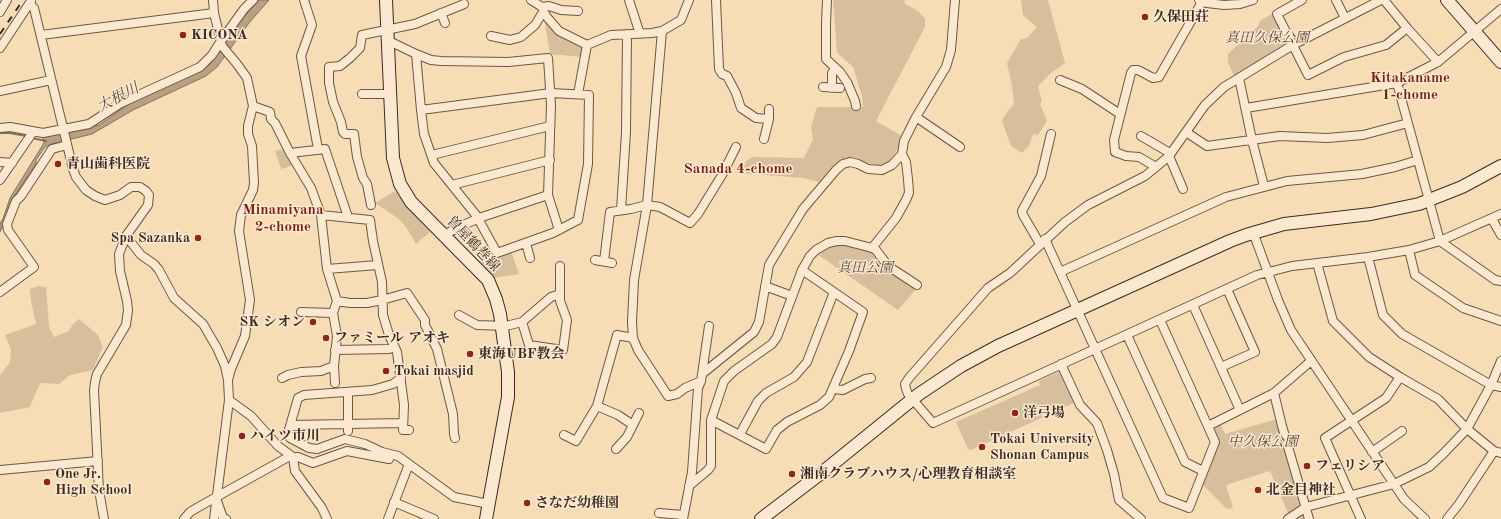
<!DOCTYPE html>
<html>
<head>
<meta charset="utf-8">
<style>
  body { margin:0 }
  canvas { display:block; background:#f7ddb6 }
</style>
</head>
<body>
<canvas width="1501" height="519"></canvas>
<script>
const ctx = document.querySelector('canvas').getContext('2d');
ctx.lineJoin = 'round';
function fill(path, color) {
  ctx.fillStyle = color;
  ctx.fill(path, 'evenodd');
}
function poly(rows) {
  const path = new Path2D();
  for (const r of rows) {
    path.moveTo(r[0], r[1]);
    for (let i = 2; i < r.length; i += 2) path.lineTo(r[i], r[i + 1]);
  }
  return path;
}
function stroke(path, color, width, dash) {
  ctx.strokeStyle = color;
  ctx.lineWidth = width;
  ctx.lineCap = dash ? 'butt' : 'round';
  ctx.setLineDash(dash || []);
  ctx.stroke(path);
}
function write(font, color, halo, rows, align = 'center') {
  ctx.font = font + ' "Old Standard TT","Noto Serif JP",serif';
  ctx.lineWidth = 3;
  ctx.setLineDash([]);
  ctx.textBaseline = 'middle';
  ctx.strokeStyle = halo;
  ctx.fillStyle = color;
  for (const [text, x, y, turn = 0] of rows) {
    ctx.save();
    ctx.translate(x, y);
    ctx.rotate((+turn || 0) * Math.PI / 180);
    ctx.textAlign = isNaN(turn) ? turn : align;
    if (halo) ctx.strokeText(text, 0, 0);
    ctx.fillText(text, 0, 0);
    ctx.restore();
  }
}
const green = poly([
  [833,0,904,0,905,4,918,11,925,19,925,27,876,121,902,136,901,142,896,152,890,161,880,165,871,164,856,159,846,158,831,168,819,182,803,178,742,173,746,161,753,157,804,158,813,139,811,128,817,107,863,107,862,96,853,67,837,53],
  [1021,0,1048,0,1065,63,1051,73,1038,86,1042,101,1040,104,1047,121,1038,135,1033,134,1029,146,1022,153,1011,146,1002,121,1007,112,1014,104,1012,86,1007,63,1020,40,1027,38,1037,27,1023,15],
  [1273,13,1286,39,1286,44,1234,76,1228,62,1228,54,1258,26,1260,21],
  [544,18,557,33,573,44,583,48,582,57,550,54],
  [285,148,295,165,281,169,275,151],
  [395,191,415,216,430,232,416,244,408,230,399,219,375,203],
  [842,244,875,254,888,270,917,288,898,310,817,254,830,247],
  [493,249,511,251,519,274,494,278,482,264,479,257],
  [38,286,46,287,49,327,54,337,69,331,73,324,79,319,98,335,103,347,93,370,70,375,59,384,41,383,37,390,30,407,0,413,0,375,10,362,11,349,5,335,36,324,31,301,30,289],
  [1061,371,1074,403,971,450,968,449,956,422,1040,385,1039,381],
  [1277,419,1305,519,1283,519,1288,513,1270,471,1226,485,1233,508,1227,509,1203,485,1215,441,1222,442,1218,440,1213,430,1214,426,1220,424,1225,434]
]);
const water = poly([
  [259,0,269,0,249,23,217,67,206,76,133,110,92,134,51,144,45,147,36,160,36,164,11,201,3,226,0,232,0,223,3,219,10,198,44,143,43,137,99,125,132,102,204,69,212,62,242,19,259,0]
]);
const stream = poly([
  [0,133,10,133,26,136],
  [32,138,46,141]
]);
const street = poly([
  [213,0,214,13,222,46,237,64,247,78,253,106,248,126,248,134,252,146,254,183,253,190,241,215,239,231,250,300,245,336,231,369,228,380],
  [304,0,312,25,301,56,318,149],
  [531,0,542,7,546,16,559,31,587,45,611,35,652,33,662,31,681,20,689,0],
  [629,0,640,34],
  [716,0,719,69,722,74,727,76,736,93,741,108,756,118,769,119],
  [827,0,826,23,826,59,840,72,847,82,855,101,856,106],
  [1199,0,1207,3,1224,5,1240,4,1253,0],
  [1302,0,1277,14,1308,75,1344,57,1386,45,1407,28],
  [1336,0,1345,18],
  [1381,0,1293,45,1224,87,1205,105,1169,156,1156,167,1145,176,1088,205,1065,222,1010,273,988,288,909,378,905,384,906,389,908,394,933,423,1257,275,1292,266,1368,257,1409,250,1440,241,1501,214],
  [1384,0,1407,28,1438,62],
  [30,4,34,8,73,169,76,177,86,190,95,196,105,200,120,195,131,187,140,187,146,191,149,195,148,205,126,236,119,254,120,271,127,301,128,310,126,325,97,374,95,382,94,390,99,490,104,519],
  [542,7,549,6,561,10,578,11],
  [0,12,7,0],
  [441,13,445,23],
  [662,31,647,205,634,280,632,322,633,338,638,350,668,396,677,394,685,388,701,381],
  [41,35,214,13],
  [491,36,510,40,521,37,535,25,543,12],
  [387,40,416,54,431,60,441,61,508,62,548,58,551,105,548,195,559,230],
  [0,48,31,1],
  [416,54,421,110,424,134,434,163,476,215,497,253,553,233,578,220,588,164,589,95,551,93,421,110],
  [1239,78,1252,140,1264,186],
  [1060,80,1082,89,1120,114],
  [1397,83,1440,241,1495,280,1501,281],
  [823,87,840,88],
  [832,88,832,73,835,68],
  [0,91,51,80],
  [362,94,389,94],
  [578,94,587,45],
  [253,106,270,112,271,119,275,123,290,153,311,188,321,215,327,269,337,301,333,313,337,336,334,366,321,371,301,372,288,375,282,378],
  [1246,108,1397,83,1438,62,1501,9],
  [916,117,960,147],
  [0,128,10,127,43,133,89,124,121,103,200,67,212,55,221,41,244,9,253,0],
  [1186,132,1207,146,1280,136,1327,138,1363,135,1408,123],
  [1141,136,1170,153],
  [764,139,769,119,769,109],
  [290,153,325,149,348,217],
  [432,155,550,126],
  [1169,156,1183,189],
  [0,162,12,163],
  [1156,167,1139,157,1126,156,1115,152,1114,140,1131,73,1133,70,1138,70,1153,78,1159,77,1203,0],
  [0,180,33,132],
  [452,185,550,160],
  [371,205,367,184,363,178,357,157,354,134,345,134,343,132,341,122,333,102,329,83,329,67,340,66,350,58,360,48,362,35,415,24,464,4],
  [621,210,626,132,627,34],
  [321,215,370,220,373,241,382,282,383,315,389,335,397,352,404,405,403,430,409,430],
  [1492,219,1501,235],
  [1253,232,1278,300,1291,330,1404,499,1425,519],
  [444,235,457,228,479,218,548,195],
  [126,236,141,255,154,264,159,270,174,298,203,324,217,348,225,366,228,380,229,400,214,519],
  [1045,239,1163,498,1189,508,1215,442,1160,320],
  [526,243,530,258],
  [1040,244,1023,215,1022,211,1041,176,1051,134],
  [872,248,896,218,906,200,909,193,908,179,906,162,902,154,904,141,916,117,946,67,951,50,955,0],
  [1409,250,1415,275,1463,308,1501,321],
  [1368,257,1383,315,1402,334,1491,385,1501,387],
  [595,260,612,263],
  [604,261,610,212,631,209,647,205,660,207,690,223,698,214,722,175,736,147],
  [1317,263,1333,321,1369,357,1400,377,1438,399,1467,429,1494,451,1501,453],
  [327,269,378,265],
  [1060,272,1226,197,1287,181,1362,174,1395,167,1418,160],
  [765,286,792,296],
  [0,292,34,267,8,230,7,224,16,201,21,196,52,149,67,145],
  [337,301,350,303,367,303,382,300,407,293,425,320,425,325,437,349,453,414,454,434,455,438],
  [1193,305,1240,410],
  [301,312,333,313],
  [459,315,477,325,506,326,522,322,551,297,560,294],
  [522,322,529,345,563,350,567,320,560,301,560,266],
  [1127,335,1185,462,1203,471],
  [335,350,389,349],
  [1061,364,1080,405,1097,423,1107,450,1114,474,1119,500,1141,519],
  [334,366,335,383],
  [1221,367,1255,352,1227,289],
  [702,374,754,332,759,322,769,265,803,209,836,170,843,164,850,162,858,164,868,169,882,170,892,165,902,154],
  [401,378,393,384,372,390,304,395,298,398,288,433,290,438,309,448,317,449,345,439,365,444,382,452,398,456,454,497,489,504],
  [833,389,843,390,865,379,871,378],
  [348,392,348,431],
  [1274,393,1282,426,1309,519],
  [229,400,251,416,278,446,293,457,298,457,313,463,347,451,389,459],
  [597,406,618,415,633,425],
  [711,420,766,449,777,430,787,422,820,405,829,397,849,351,863,312,802,270],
  [291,425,403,423],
  [1208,426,1274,393,1311,361],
  [740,434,758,401,766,393,794,377,807,362,834,292],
  [564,435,576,441,597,406,617,335,633,338],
  [616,449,627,437,639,413],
  [1372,452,1402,431],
  [293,457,295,471,322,508,327,519],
  [0,470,98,461],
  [689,486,708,470,711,466,711,420,724,381,734,371,772,344,777,337,802,270,810,256,816,250,828,243,837,241,845,241,872,248,876,250,888,266,917,285],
  [217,501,223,518,226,519],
  [394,502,434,519],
  [659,513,683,515],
  [184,519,190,512,202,505,290,456],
  [388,519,409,464],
  [683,519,692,472,698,388,701,381,709,326],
  [1288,519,1306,507,1394,484,1429,467,1443,454,1467,429,1491,385,1501,361],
  [1361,519,1325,438,1386,398,1400,377],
  [1447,519,1459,504,1494,451]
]);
const secondary = poly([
  [386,0,393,158,400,184,411,202,488,280,496,299,500,314,508,372,508,397,486,519],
  [1447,0,1501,62],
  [761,519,824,471,919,394,961,366,998,346,1230,241,1246,235,1284,224,1371,214,1419,204,1462,187,1501,166]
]);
const rail = poly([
  [0,34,23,0]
]);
const markers = [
  [1145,17,4,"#8f2418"],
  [183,35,4,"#8f2418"],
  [58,164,4,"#8f2418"],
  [198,238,4,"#8f2418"],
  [313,322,4,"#8f2418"],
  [326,338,4,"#8f2418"],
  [470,354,4,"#8f2418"],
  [386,371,4,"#8f2418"],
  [1015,413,4,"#8f2418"],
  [242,436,4,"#8f2418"],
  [982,447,4,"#8f2418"],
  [1307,466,4,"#8f2418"],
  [792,474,4,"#8f2418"],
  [47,482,4,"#8f2418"],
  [1258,490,4,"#8f2418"],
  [527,503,4,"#8f2418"]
];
const poiNames = [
  ["久保田荘",1153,17],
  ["KICONA",191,35],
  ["青山歯科医院",66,164],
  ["Spa Sazanka",190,238,"right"],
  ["SK シオン",305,322,"right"],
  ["ファミール アオキ",334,338],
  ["東海UBF教会",478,354],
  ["Tokai masjid",394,371],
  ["洋弓場",1023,413],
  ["ハイツ市川",250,436],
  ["Tokai University",990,439],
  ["Shonan Campus",990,455],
  ["フェリシア",1315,466],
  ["One Jr.",55,474],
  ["High School",55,490],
  ["湘南クラブハウス/心理教育相談室",800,474],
  ["北金目神社",1266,490],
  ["さなだ幼稚園",535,503]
];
const parkNames = [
  ["真田久保公園",1267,38],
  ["真田公園",865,268],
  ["中久保公園",1263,442]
];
const streetNames = [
  ["曽屋鶴巻線",473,244,47]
];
const neighbourhoodNames = [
  ["Kitakaname",1410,78],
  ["1-chome",1410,95],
  ["Sanada 4-chome",738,169],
  ["Minamiyana",283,210],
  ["2-chome",283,227]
];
const waterNames = [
  ["大根川",118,98,-28]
];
fill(green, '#d7bf9d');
fill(water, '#b8a083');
stroke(water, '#87715c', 1);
stroke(stream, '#87715c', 2);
stroke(street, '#6c5746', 10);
stroke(secondary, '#3d2a21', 14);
stroke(street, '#fae9d0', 8);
stroke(secondary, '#fae9d0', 12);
stroke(rail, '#3d2a21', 2, [7, 7]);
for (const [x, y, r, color] of markers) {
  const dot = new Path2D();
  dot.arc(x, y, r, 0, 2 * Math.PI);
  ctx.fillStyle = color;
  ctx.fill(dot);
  stroke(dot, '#fae9d0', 1.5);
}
write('bold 14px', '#3d2a21', '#fae9d0', poiNames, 'left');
write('italic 14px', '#5c483a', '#fae9d0', parkNames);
write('14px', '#3d2a21', '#fae9d0', streetNames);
write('bold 15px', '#7a1f14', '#fae9d0', neighbourhoodNames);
write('italic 15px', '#624d3e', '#fae9d0', waterNames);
</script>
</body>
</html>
